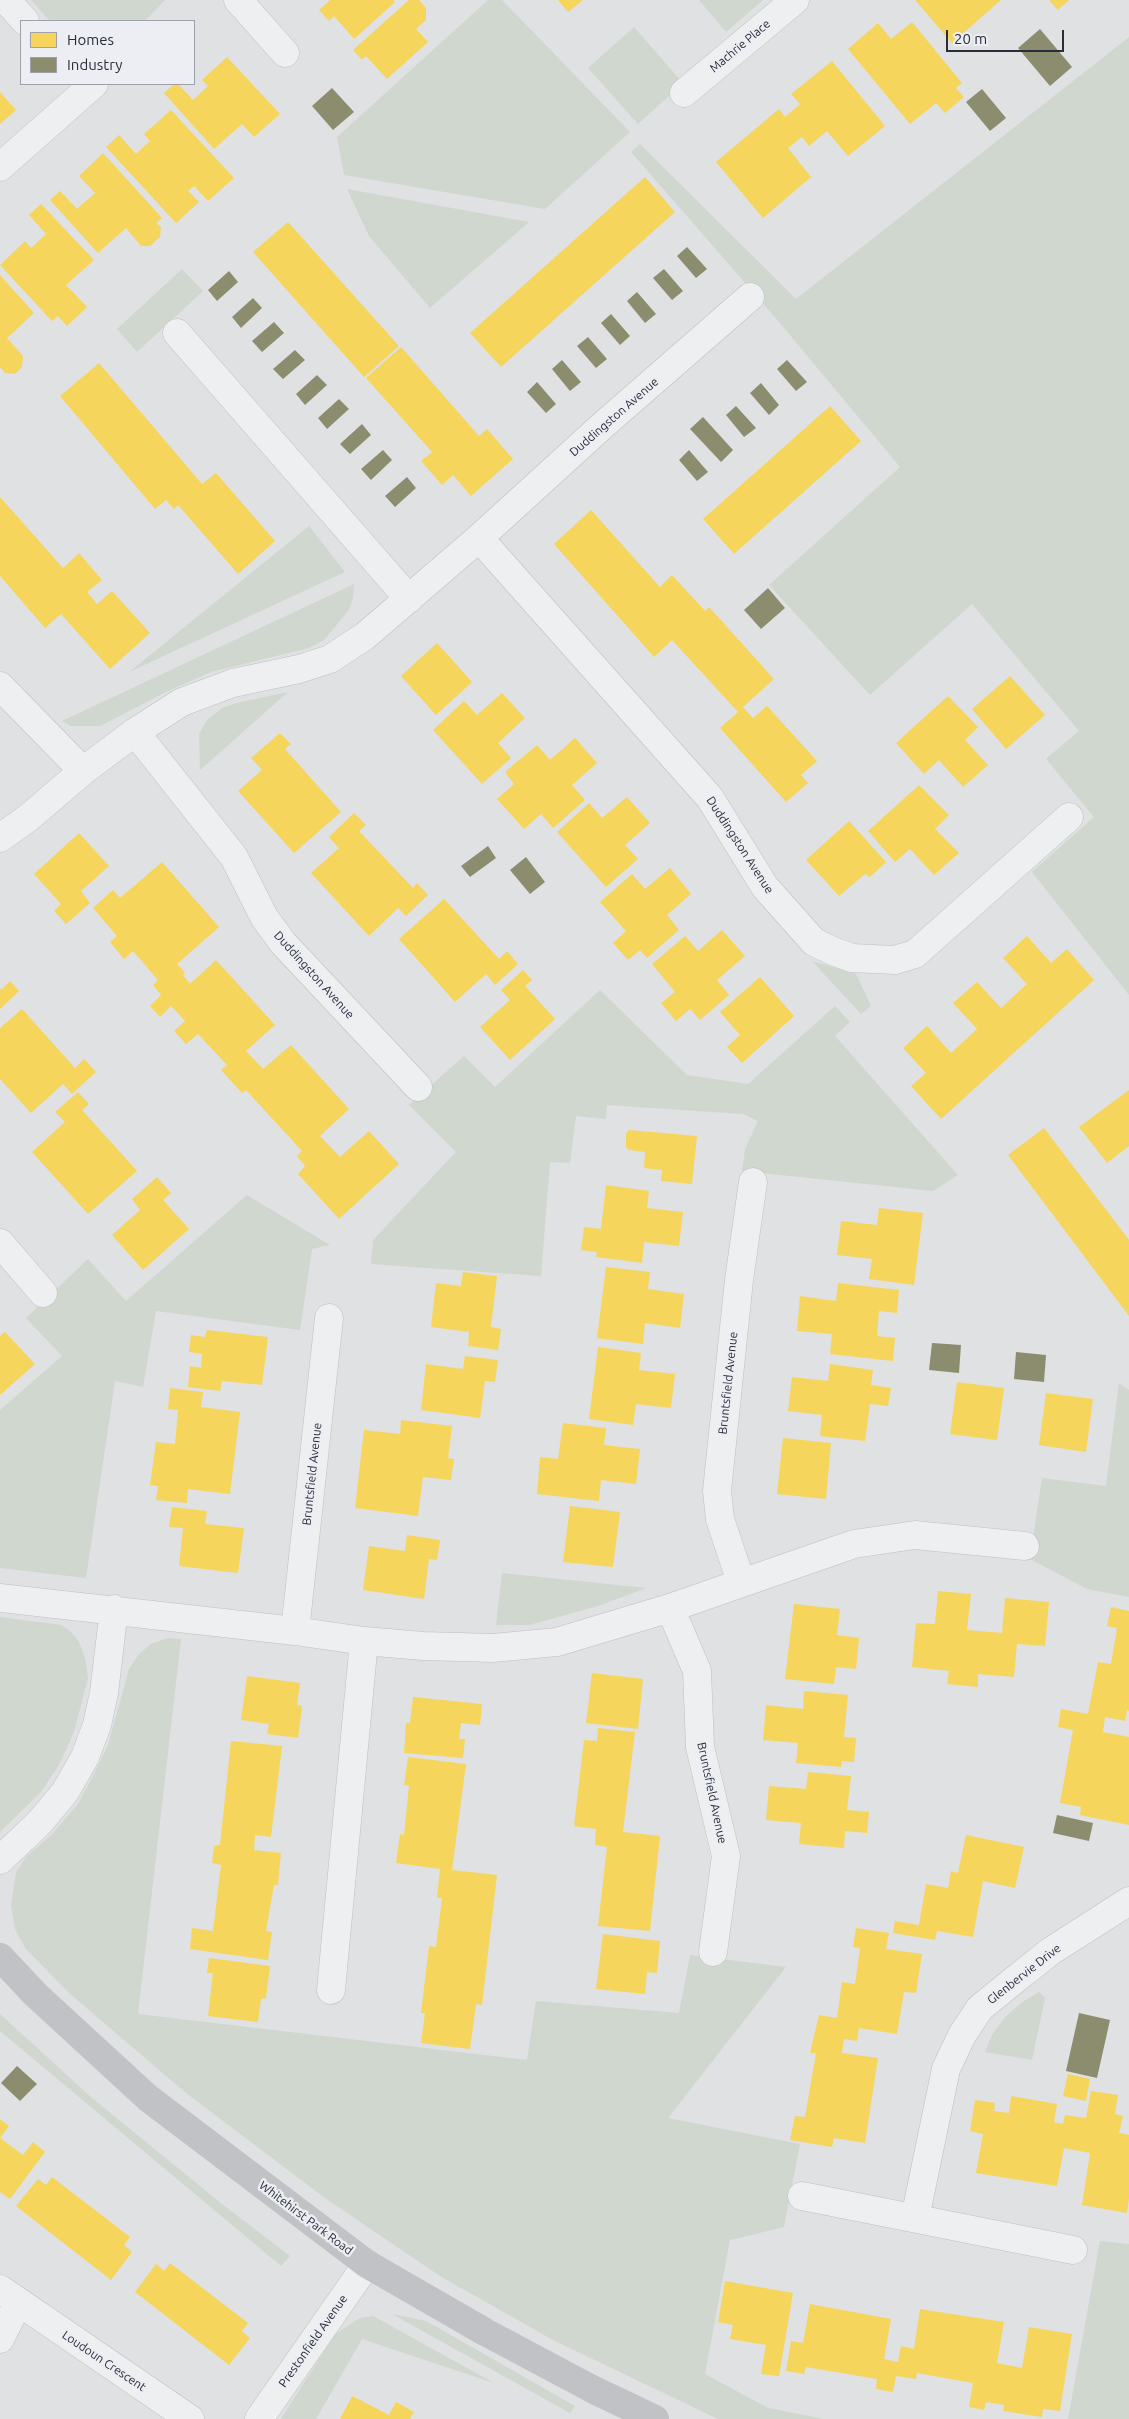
<!DOCTYPE html>
<html>
<head>
<meta charset="utf-8">
<style>
  body { margin:0 }
  #map { position:relative; width:1129px; height:2419px; overflow:hidden; background:#dfe1e3; font-family:Ubuntu,sans-serif }
  canvas { display:block }
  .legend { position:absolute; left:20px; top:20px; width:175px; height:65px; box-sizing:border-box; background:#eceef3; border:1px solid #9ea1a9; margin:0; padding:6px 9px; list-style:none; font-size:15px; color:#282d3a }
  .legend li { display:flex; align-items:center; gap:10px; height:25px }
  .legend b { width:25px; border:1px solid #9ea1a9 }
  .scale { position:absolute; left:946px; top:30px; width:118px; height:22px; box-sizing:border-box; border:2px solid #282d3a; border-top:0; padding-left:6px; font-size:15px; line-height:18px; white-space:nowrap; color:#282d3a; -webkit-text-stroke:4px #eceef3; paint-order:stroke }
</style>
</head>
<body>
<div id="map">
<canvas width="1129" height="2419"></canvas>
<ul class="legend">
<li><b style="height:14px;background:#f6d55c"></b>Homes</li>
<li><b style="height:14px;background:#8c8c6e"></b>Industry</li>
</ul>
<div class="scale">20 m</div>
</div>
<script>
const ctx = document.querySelector('canvas').getContext('2d');
ctx.lineJoin = 'round';
function fill(path, color) {
  ctx.fillStyle = color;
  ctx.fill(path, 'evenodd');
}
function poly(rows) {
  const path = new Path2D();
  for (const r of rows) {
    path.moveTo(r[0], r[1]);
    for (let i = 2; i < r.length; i += 2) path.lineTo(r[i], r[i + 1]);
  }
  return path;
}
function stroke(path, color, width, dash) {
  ctx.strokeStyle = color;
  ctx.lineWidth = width;
  ctx.lineCap = dash ? 'butt' : 'round';
  ctx.setLineDash(dash || []);
  ctx.stroke(path);
}
function write(font, color, halo, rows, align = 'center') {
  ctx.font = font + ' Ubuntu,sans-serif';
  ctx.lineWidth = 5;
  ctx.setLineDash([]);
  ctx.textBaseline = 'middle';
  ctx.strokeStyle = halo;
  ctx.fillStyle = color;
  for (const [text, x, y, turn = 0] of rows) {
    ctx.save();
    ctx.translate(x, y);
    ctx.rotate((+turn || 0) * Math.PI / 180);
    ctx.textAlign = isNaN(turn) ? turn : align;
    if (halo) ctx.strokeText(text, 0, 0);
    ctx.fillText(text, 0, 0);
    ctx.restore();
  }
}
const green = poly([
  [31,0,165,0,145,21,50,21],
  [488,0,502,0,630,132,545,209,344,175,337,137],
  [699,0,763,0,726,32],
  [634,27,683,83,638,124,588,68],
  [1129,37,1129,995,1032,872,1094,817,1046,759,1079,731,972,604,870,695,769,585,900,467,774,316,631,152,640,144,796,299],
  [347,189,529,222,430,308,369,236],
  [182,269,203,291,137,352,117,329],
  [309,526,345,572,127,673,128,673],
  [354,584,353,598,349,610,324,640,309,648,211,672,164,693,100,726,71,726,62,721],
  [288,692,200,770,199,734,207,720,222,708,236,703],
  [812,961,856,974,871,1006,861,1014],
  [600,990,687,1075,748,1084,835,1006,850,1022,835,1036,958,1175,933,1191,742,1171,745,1149,758,1121,743,1114,607,1105,606,1119,576,1116,570,1163,550,1162,541,1276,371,1264,373,1240,456,1152,409,1105,464,1056,495,1087],
  [247,1195,330,1245,312,1249,300,1330,156,1311,143,1387,115,1381,86,1578,0,1568,0,1410,62,1356,26,1318,88,1259,126,1301],
  [1119,1383,1129,1390,1129,1597,1087,1589,1030,1559,1042,1478,1106,1486],
  [502,1573,646,1588,598,1606,529,1625,496,1625],
  [0,1617,61,1625,70,1631,79,1642,85,1658,88,1678,74,1732,60,1763,41,1792,0,1832],
  [168,1638,181,1639,138,2014,527,2060,536,2001,679,2013,690,1955,786,1967,668,2118,800,2144,784,2227,730,2240,705,2374,768,2408,824,2419,718,2419,553,2340,440,2276,325,2198,186,2093,69,1993,25,1948,15,1929,11,1906,16,1872,27,1856,52,1834,78,1804,94,1774,108,1745,129,1669,139,1654,151,1644],
  [1039,1992,1045,1998,1032,2060,985,2052,992,2035,1005,2017,1024,2001],
  [0,2014,92,2098,222,2204,290,2256,281,2266,0,2031],
  [1100,2241,1129,2244,1129,2419,1068,2419],
  [392,2314,426,2321,575,2406,570,2413],
  [373,2316,494,2383,362,2339,316,2419,281,2419,335,2334,360,2318]
]);
const homes = poly([
  [330,0,393,0,395,2,354,39,334,16,329,21,319,10],
  [409,0,419,0,426,8,426,20,416,29,428,42,387,79,366,56,362,60,353,50],
  [558,0,583,0,568,12],
  [915,0,1001,0,952,43],
  [1049,0,1069,0,1058,10],
  [912,22,962,83,956,88,964,97,945,113,936,103,910,124,848,49,878,23,891,39],
  [227,57,280,114,254,137,242,124,214,149,164,93,174,84,178,84,193,100,208,86,202,80],
  [832,61,885,126,848,156,827,131,809,146,802,137,788,148,811,177,763,218,716,162,779,109,785,117,800,104,791,94],
  [0,92,16,110,0,124],
  [171,110,234,178,208,201,194,186,188,191,199,202,176,223,106,147,119,135,136,154,150,141,144,134],
  [103,153,162,218,156,223,161,227,160,237,150,246,141,246,126,228,98,253,50,200,60,191,77,209,95,193,79,176],
  [645,177,675,212,501,367,470,333],
  [41,204,94,260,66,285,87,307,67,326,58,316,52,321,0,265,25,241,31,248,46,234,29,215],
  [288,222,399,346,364,377,253,252],
  [0,275,34,313,7,338,23,356,22,367,15,374,5,373,0,367],
  [401,347,479,436,487,429,513,459,471,496,453,475,442,485,421,461,432,452,366,378],
  [99,363,202,484,216,473,275,541,238,574,178,505,174,509,166,500,155,509,60,396],
  [830,406,861,441,734,554,703,519],
  [0,497,63,568,79,553,102,580,87,592,97,604,112,591,150,633,110,669,61,614,45,628,0,576],
  [591,510,660,587,672,575,705,611,709,607,774,679,743,707,753,718,767,706,817,761,801,775,808,783,786,802,720,728,738,712,672,640,654,657,554,544],
  [437,643,472,682,436,715,401,676],
  [1010,676,1045,715,1006,749,972,709],
  [502,693,525,718,498,743,511,758,482,784,433,730,464,701,477,715],
  [948,696,978,727,965,740,988,765,963,787,939,760,924,774,896,743],
  [280,733,291,744,285,749,341,812,294,853,238,791,262,770,251,758],
  [575,738,597,763,572,785,585,800,553,828,541,814,524,829,497,799,514,784,505,772,537,745,550,760],
  [919,785,949,815,935,829,959,853,934,875,910,849,895,862,868,831],
  [627,797,650,823,625,845,638,859,606,887,557,832,589,803,602,818],
  [354,813,366,825,359,831,413,888,417,883,428,895,406,916,398,908,369,936,311,873,339,848,329,837],
  [849,821,886,862,870,877,865,874,839,896,806,860],
  [79,833,109,866,81,891,90,903,66,924,54,911,61,904,34,874],
  [162,862,219,927,177,964,185,973,183,975,190,984,216,960,275,1025,246,1051,263,1069,291,1045,349,1109,320,1136,340,1157,369,1131,399,1164,339,1219,298,1174,305,1166,297,1156,302,1151,246,1090,242,1093,221,1070,227,1065,198,1034,186,1044,174,1031,185,1021,171,1006,160,1017,150,1006,161,995,153,985,158,980,133,951,124,959,110,942,117,936,93,908,113,890,120,898],
  [670,868,691,894,667,915,679,930,647,958,640,950,628,960,613,943,626,931,600,902,632,874,645,889],
  [444,899,499,959,507,951,518,964,495,985,486,974,455,1002,399,939],
  [722,930,745,956,717,980,729,995,700,1020,690,1009,676,1021,661,1003,675,992,652,964,685,936,698,951],
  [1027,936,1051,963,1067,949,1094,980,941,1119,911,1086,926,1073,903,1048,927,1026,951,1053,977,1029,953,1003,977,982,1001,1008,1027,984,1003,958],
  [523,970,532,980,525,986,555,1019,510,1060,480,1027,510,1000,501,990],
  [760,977,794,1016,742,1063,727,1047,740,1035,720,1012],
  [10,981,19,991,0,1009,0,988,1,990],
  [22,1009,75,1068,84,1059,96,1072,72,1094,63,1084,31,1113,0,1079,0,1028],
  [1129,1090,1129,1146,1107,1163,1079,1127],
  [78,1092,89,1104,82,1110,137,1171,88,1214,32,1152,65,1122,55,1112],
  [1044,1128,1129,1240,1129,1316,1008,1155],
  [629,1130,697,1136,692,1184,661,1181,662,1170,644,1168,645,1152,629,1150,626,1147,626,1134],
  [157,1177,171,1193,163,1200,189,1229,143,1270,112,1235,140,1210,132,1199],
  [606,1185,649,1191,647,1208,683,1212,679,1246,644,1242,642,1263,596,1257,597,1252,581,1250,584,1227,601,1229],
  [879,1208,923,1213,914,1285,869,1279,872,1259,837,1255,841,1221,877,1225],
  [606,1267,650,1272,648,1289,684,1294,680,1328,645,1323,643,1344,597,1338],
  [463,1272,497,1276,491,1327,501,1329,498,1350,468,1346,469,1332,431,1327,436,1283,461,1286],
  [838,1283,899,1290,897,1313,879,1311,877,1336,895,1338,893,1361,830,1354,832,1334,797,1331,800,1296,836,1301],
  [207,1330,268,1337,262,1385,222,1381,220,1391,188,1387,190,1366,201,1368,202,1354,189,1352,191,1335,205,1337],
  [5,1332,35,1364,0,1395,0,1336],
  [598,1347,641,1353,639,1370,675,1374,671,1408,636,1404,633,1425,589,1419],
  [465,1356,498,1360,495,1382,485,1381,480,1418,421,1410,426,1364,463,1369],
  [830,1364,873,1370,871,1385,891,1388,888,1406,870,1404,865,1441,820,1436,822,1415,788,1411,792,1377,828,1381],
  [957,1382,1004,1388,997,1440,950,1434],
  [170,1388,203,1392,201,1407,240,1412,230,1494,188,1489,187,1503,156,1500,158,1486,150,1485,156,1442,175,1444,178,1410,168,1409],
  [1046,1393,1093,1399,1086,1452,1039,1445],
  [401,1420,452,1426,448,1458,454,1459,451,1480,423,1477,418,1516,355,1508,364,1430,400,1434],
  [563,1423,606,1428,604,1445,640,1449,636,1484,601,1480,599,1501,537,1494,540,1457,558,1459],
  [783,1438,831,1443,826,1499,777,1494],
  [570,1506,620,1512,613,1567,563,1562],
  [172,1507,207,1511,205,1524,244,1528,238,1573,179,1566,183,1528,169,1527],
  [407,1535,440,1540,437,1560,429,1559,424,1599,363,1590,369,1546,405,1551],
  [938,1591,971,1594,967,1630,1002,1633,1005,1598,1049,1602,1045,1646,1017,1644,1014,1677,978,1674,978,1687,947,1684,949,1671,912,1667,916,1623,935,1624],
  [794,1604,840,1609,837,1635,859,1638,856,1669,836,1667,834,1684,785,1679],
  [1111,1607,1129,1611,1129,1711,1127,1710,1125,1721,1105,1717,1103,1732,1129,1737,1129,1825,1080,1815,1081,1807,1060,1803,1073,1730,1058,1727,1061,1709,1088,1714,1098,1662,1111,1664,1117,1628,1107,1626],
  [592,1673,643,1679,638,1729,586,1723],
  [247,1676,300,1683,297,1705,302,1706,298,1738,267,1734,269,1724,241,1720],
  [804,1691,848,1695,844,1737,856,1738,854,1762,842,1761,841,1767,796,1763,798,1743,763,1740,766,1705,803,1709],
  [413,1697,482,1704,480,1725,461,1723,459,1739,465,1739,463,1758,404,1753,406,1723,410,1723],
  [598,1728,635,1732,623,1832,660,1836,650,1931,598,1926,607,1847,595,1845,596,1829,574,1826,584,1740,597,1741],
  [231,1741,282,1746,271,1837,255,1835,254,1850,281,1853,278,1885,274,1885,266,1931,272,1932,268,1960,190,1949,192,1928,213,1931,221,1865,212,1863,214,1846,220,1845],
  [408,1757,466,1764,452,1870,497,1875,482,2005,476,2004,470,2049,421,2043,425,2013,421,2013,429,1946,436,1947,442,1898,437,1898,440,1869,396,1863,400,1834,404,1835,409,1786,404,1785],
  [808,1772,851,1776,847,1810,869,1812,867,1833,845,1831,844,1848,799,1844,801,1823,766,1820,769,1786,806,1789],
  [966,1835,1024,1847,1015,1888,983,1881,973,1937,937,1931,935,1940,893,1933,895,1921,919,1925,926,1884,948,1888,951,1871,958,1873],
  [856,1928,889,1933,886,1949,922,1954,916,1993,904,1992,897,2034,859,2028,857,2041,844,2039,842,2053,878,2058,865,2143,834,2138,832,2147,790,2140,795,2116,805,2117,816,2053,810,2053,819,2015,837,2018,842,1982,855,1984,860,1948,853,1947],
  [603,1934,660,1941,657,1973,647,1972,645,1994,596,1989],
  [209,1958,270,1966,266,1998,261,1999,258,2022,208,2016,213,1973,207,1973],
  [1068,2074,1090,2079,1086,2101,1063,2096],
  [1091,2091,1118,2095,1115,2114,1123,2116,1119,2133,1129,2135,1129,2198,1127,2213,1082,2205,1090,2153,1064,2148,1057,2186,976,2173,983,2134,970,2131,975,2100,995,2103,994,2111,1009,2113,1011,2096,1057,2104,1054,2122,1063,2124,1065,2115,1086,2118],
  [0,2119,9,2126,0,2138,23,2155,33,2142,45,2152,10,2199,0,2192],
  [52,2177,130,2237,124,2245,132,2252,111,2280,16,2206,38,2179,46,2185],
  [170,2263,248,2323,242,2331,250,2338,229,2365,135,2292,156,2264,164,2271],
  [725,2281,793,2293,779,2376,761,2374,766,2345,730,2339,733,2325,718,2322],
  [810,2304,891,2319,884,2359,898,2362,901,2346,914,2349,920,2309,1004,2322,997,2363,1022,2368,1029,2327,1072,2334,1060,2411,1043,2409,1042,2417,1003,2411,1004,2405,986,2402,984,2410,969,2407,973,2383,917,2373,916,2379,896,2376,893,2392,876,2389,877,2379,806,2367,804,2374,786,2371,791,2341,803,2343],
  [352,2396,389,2415,396,2402,414,2412,410,2419,340,2419]
]);
const industry = poly([
  [1040,29,1072,67,1050,86,1018,48],
  [332,88,354,112,333,130,312,106],
  [982,89,1006,118,990,131,966,102],
  [687,247,707,269,696,278,677,256],
  [664,269,683,291,672,300,653,278],
  [229,271,238,282,217,301,208,290],
  [637,292,656,314,645,323,627,301],
  [253,298,262,308,241,328,232,317],
  [611,314,630,336,620,345,601,323],
  [274,322,284,333,262,352,252,341],
  [588,337,607,359,596,368,577,346],
  [295,350,305,360,283,379,273,369],
  [562,360,581,382,570,391,552,369],
  [787,360,807,382,796,391,777,369],
  [317,375,327,385,305,405,296,394],
  [537,382,556,404,546,413,527,392],
  [761,383,779,405,769,415,750,393],
  [339,399,349,409,327,429,318,418],
  [736,406,756,428,744,437,726,415],
  [703,417,733,450,721,462,690,429],
  [362,424,371,435,350,454,340,444],
  [383,450,392,460,371,480,361,469],
  [689,450,708,472,697,481,679,460],
  [407,477,416,488,395,507,385,496],
  [768,588,785,608,761,629,744,610],
  [488,846,496,858,470,877,461,866],
  [526,857,545,882,530,894,510,870],
  [932,1343,961,1345,959,1373,929,1370],
  [1016,1352,1046,1355,1044,1382,1014,1379],
  [1057,1815,1093,1823,1089,1841,1053,1833],
  [1079,2013,1110,2020,1097,2078,1066,2071],
  [17,2066,37,2084,20,2101,1,2083]
]);
const street = poly([
  [6,0,25,21],
  [238,0,285,53],
  [684,93,795,0],
  [0,167,94,84],
  [177,333,409,599],
  [479,538,710,798,765,887,814,942,833,951,852,958,873,959,895,960,915,954,1069,817],
  [0,686,83,771],
  [135,732,234,857,264,917,283,943,418,1087],
  [0,838,28,818,83,771,135,732,182,702,233,683,299,669,330,659,365,636,479,538,602,426,750,297],
  [0,1243,43,1293],
  [741,1582,720,1519,717,1491,739,1280,753,1182],
  [0,1598,295,1631,364,1641,423,1646,493,1648,557,1642,670,1608,854,1544,915,1535,1025,1546],
  [670,1608,697,1671,700,1747,726,1856,713,1952],
  [295,1631,329,1318],
  [0,1860,40,1822,65,1792,85,1757,97,1725,104,1693,114,1609],
  [331,1990,364,1641],
  [802,2196,1073,2250],
  [915,2218,946,2069,962,2035,980,2008,1012,1982,1051,1951,1129,1901],
  [0,2289,190,2419],
  [0,2339,18,2303],
  [259,2419,367,2264]
]);
const secondary = poly([
  [0,1957,36,1995,148,2098,367,2264,485,2332,594,2390,655,2419]
]);
const streetNames = [
  ["Machrie Place",740,46,-40],
  ["Duddingston Avenue",614,417,-41],
  ["Duddingston Avenue",740,845,57],
  ["Duddingston Avenue",314,975,48],
  ["Bruntsfield Avenue",728,1383,-84],
  ["Bruntsfield Avenue",312,1474,-84],
  ["Bruntsfield Avenue",712,1793,78],
  ["Glenbervie Drive",1024,1974,-38],
  ["Whitehirst Park Road",306,2218,37],
  ["Prestonfield Avenue",313,2341,-55],
  ["Loudoun Crescent",104,2361,34]
];
fill(green, '#cfd7cf');
fill(homes, '#f6d55c');
fill(industry, '#8c8c6e');
stroke(street, '#bdbfc1', 29);
stroke(street, '#eeeff0', 28);
stroke(secondary, '#c0c2c6', 28);
write('12px', '#282d3a', '#eceef3', streetNames);
</script>
</body>
</html>
